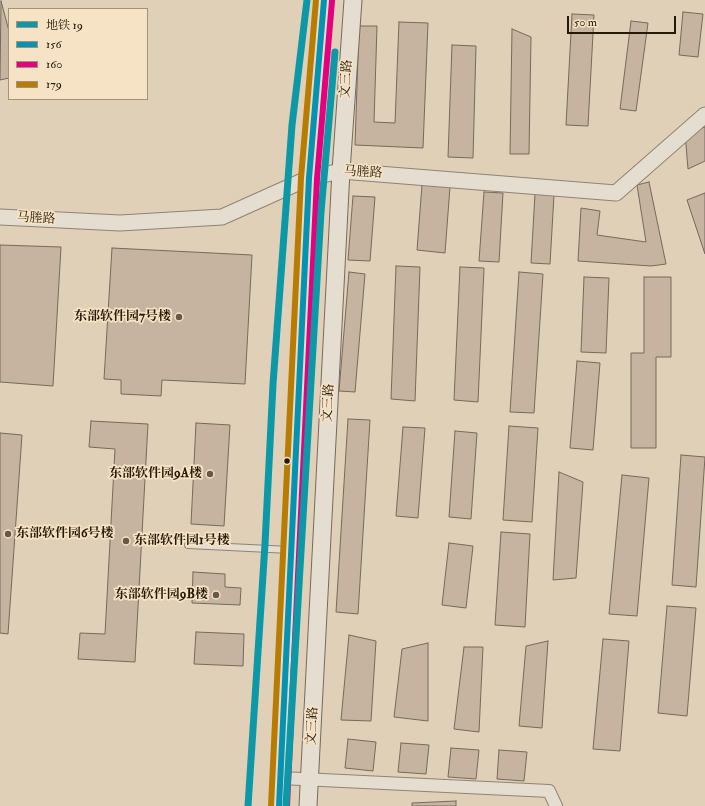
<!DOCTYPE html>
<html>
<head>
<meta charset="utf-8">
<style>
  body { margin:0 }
  #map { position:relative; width:705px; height:806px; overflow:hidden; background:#e0d0b7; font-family:"IM FELL Double Pica","Noto Serif SC",serif }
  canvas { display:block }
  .legend { position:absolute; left:8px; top:8px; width:140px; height:92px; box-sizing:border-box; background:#f6e2c5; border:1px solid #a29279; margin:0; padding:5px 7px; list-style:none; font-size:12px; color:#251907 }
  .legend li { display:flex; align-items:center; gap:8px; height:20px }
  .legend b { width:20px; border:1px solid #a29279 }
  .scale { position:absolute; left:567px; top:16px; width:109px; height:18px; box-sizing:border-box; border:2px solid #251907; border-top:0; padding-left:5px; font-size:12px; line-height:14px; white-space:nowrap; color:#251907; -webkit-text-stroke:3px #f6e2c5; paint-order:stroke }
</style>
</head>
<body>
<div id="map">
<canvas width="705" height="806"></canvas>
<ul class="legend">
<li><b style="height:5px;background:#0d98a8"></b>地铁 19</li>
<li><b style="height:5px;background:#0693b0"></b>156</li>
<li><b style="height:5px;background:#e5007d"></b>160</li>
<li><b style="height:5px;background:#b87c02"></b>179</li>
</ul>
<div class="scale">50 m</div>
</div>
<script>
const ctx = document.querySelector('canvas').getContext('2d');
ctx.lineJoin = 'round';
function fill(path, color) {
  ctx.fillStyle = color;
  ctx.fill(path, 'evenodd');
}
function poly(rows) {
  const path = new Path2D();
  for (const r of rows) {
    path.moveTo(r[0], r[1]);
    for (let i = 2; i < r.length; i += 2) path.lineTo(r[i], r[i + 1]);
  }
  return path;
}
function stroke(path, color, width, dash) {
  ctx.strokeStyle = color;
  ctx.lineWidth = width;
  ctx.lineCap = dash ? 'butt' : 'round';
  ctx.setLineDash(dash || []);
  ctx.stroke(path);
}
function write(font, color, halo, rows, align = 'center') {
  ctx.font = font + ' "IM FELL Double Pica","Noto Serif SC",serif';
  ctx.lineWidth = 3.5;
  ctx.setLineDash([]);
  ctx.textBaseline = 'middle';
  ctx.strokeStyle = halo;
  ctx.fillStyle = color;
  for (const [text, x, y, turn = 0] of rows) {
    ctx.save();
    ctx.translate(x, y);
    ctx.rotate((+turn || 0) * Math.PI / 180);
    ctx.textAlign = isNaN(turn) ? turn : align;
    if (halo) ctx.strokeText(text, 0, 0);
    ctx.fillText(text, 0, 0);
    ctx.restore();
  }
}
const building = poly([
  [1,1,9,31,9,78,0,80,1,1],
  [683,12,703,14,698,57,679,55,683,12],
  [572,14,594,15,588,126,566,125,572,14],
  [631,21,648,23,636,111,620,109,631,21],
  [399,22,428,23,423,148,355,145,359,26,377,26,374,122,395,123,399,22],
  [512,29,531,37,529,154,510,154,512,29],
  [452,45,476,46,473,158,448,157,452,45],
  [705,127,705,161,688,169,685,133,705,127],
  [649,182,666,264,651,266,578,261,581,208,600,211,597,235,646,242,637,185,649,182],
  [422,185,450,187,445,253,417,250,422,185],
  [484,192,503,193,499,262,479,261,484,192],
  [705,193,705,254,687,200,705,193],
  [535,194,554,195,550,264,531,263,535,194],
  [353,196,375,197,370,261,348,260,353,196],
  [0,245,61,247,53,386,0,382,0,245],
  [112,248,252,255,245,384,162,380,161,396,121,394,121,380,104,379,112,248],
  [396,266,420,267,415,401,391,399,396,266],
  [460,267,484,268,478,402,454,400,460,267],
  [349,272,365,274,355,392,339,391,349,272],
  [519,272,543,274,534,413,510,412,519,272],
  [584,277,609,278,606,353,581,352,584,277],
  [644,277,671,277,671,357,656,357,656,448,631,448,631,353,644,353,644,277],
  [577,361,600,363,593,450,570,448,577,361],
  [348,419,370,420,358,614,336,612,348,419],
  [91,421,148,424,135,662,78,659,80,633,105,634,115,449,89,447,91,421],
  [196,423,230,425,224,526,191,524,196,423],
  [509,426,538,428,532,522,503,520,509,426],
  [403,427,425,428,418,518,396,516,403,427],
  [455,431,477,433,471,519,449,517,455,431],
  [0,433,22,435,8,634,0,633,0,433],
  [681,455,705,457,696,587,672,585,681,455],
  [559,472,583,482,576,578,553,580,559,472],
  [622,475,649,478,637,616,609,614,622,475],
  [501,532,530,534,525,627,495,625,501,532],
  [449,543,473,546,466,608,442,605,449,543],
  [193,572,225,574,225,587,241,588,240,605,192,603,193,572],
  [667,606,696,608,687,716,658,713,667,606],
  [196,632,244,634,243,666,194,664,196,632],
  [349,635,376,641,371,721,341,720,349,635],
  [603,639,629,641,620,751,593,749,603,639],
  [548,641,542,728,519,726,526,646,548,641],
  [428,643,428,721,394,717,402,649,428,643],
  [464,647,483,647,479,732,454,729,464,647],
  [348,739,376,742,373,771,345,768,348,739],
  [401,743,429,745,426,774,398,772,401,743],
  [451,748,479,750,476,779,448,777,451,748],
  [499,750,527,752,524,781,497,779,499,750],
  [456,801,456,806,412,806,412,803,456,801]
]);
const service = poly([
  [188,545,290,550]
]);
const minor = poly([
  [281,778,549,791,556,806]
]);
const tertiary = poly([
  [0,217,120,223,222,217,309,178,341,171,616,193,705,115]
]);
const secondary = poly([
  [279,806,309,178,324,0],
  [308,806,341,171,353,0]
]);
const bus1 = poly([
  [279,806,309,178,324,0]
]);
const bus2 = poly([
  [287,806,317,179,332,1]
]);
const bus3 = poly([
  [271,806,301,178,316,0]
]);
const metro1 = poly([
  [248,806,265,544,273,384,292,125,307,0],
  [286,806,321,212,335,52]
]);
const markers = [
  [179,317,4,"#665945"],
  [287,461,3.5,"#251907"],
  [210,474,4,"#665945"],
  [8,534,4,"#665945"],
  [126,541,4,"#665945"],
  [216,595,4,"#665945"]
];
const streetNames = [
  ["文三路",347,79,-86],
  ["马塍路",363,173,3],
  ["马塍路",36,219,3],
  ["文三路",329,403,-87],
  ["文三路",313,726,-87]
];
const poiNames = [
  ["东部软件园7号楼",171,317],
  ["东部软件园9A楼",202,474],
  ["东部软件园6号楼",16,534,"left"],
  ["东部软件园1号楼",134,541,"left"],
  ["东部软件园9B楼",208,595]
];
fill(building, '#c6b3a0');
stroke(building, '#746a5c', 1);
stroke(service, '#8e8473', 8);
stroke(minor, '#8e8473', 14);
stroke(tertiary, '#8e8473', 17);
stroke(secondary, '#746a5c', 19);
stroke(service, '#e5ddd0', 6);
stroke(minor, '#e5ddd0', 12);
stroke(tertiary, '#e5ddd0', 15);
stroke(secondary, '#e5ddd0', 17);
stroke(bus1, '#0693b0', 6);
stroke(bus2, '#e5007d', 6);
stroke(bus3, '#b87c02', 6);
stroke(metro1, '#0d98a8', 7);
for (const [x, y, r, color] of markers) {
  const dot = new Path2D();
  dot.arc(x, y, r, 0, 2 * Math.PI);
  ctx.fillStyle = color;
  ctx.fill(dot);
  stroke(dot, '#f6e2c5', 1.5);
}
write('13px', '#251907', '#f6e2c5', streetNames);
write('bold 13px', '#251907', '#f6e2c5', poiNames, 'right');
</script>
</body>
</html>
